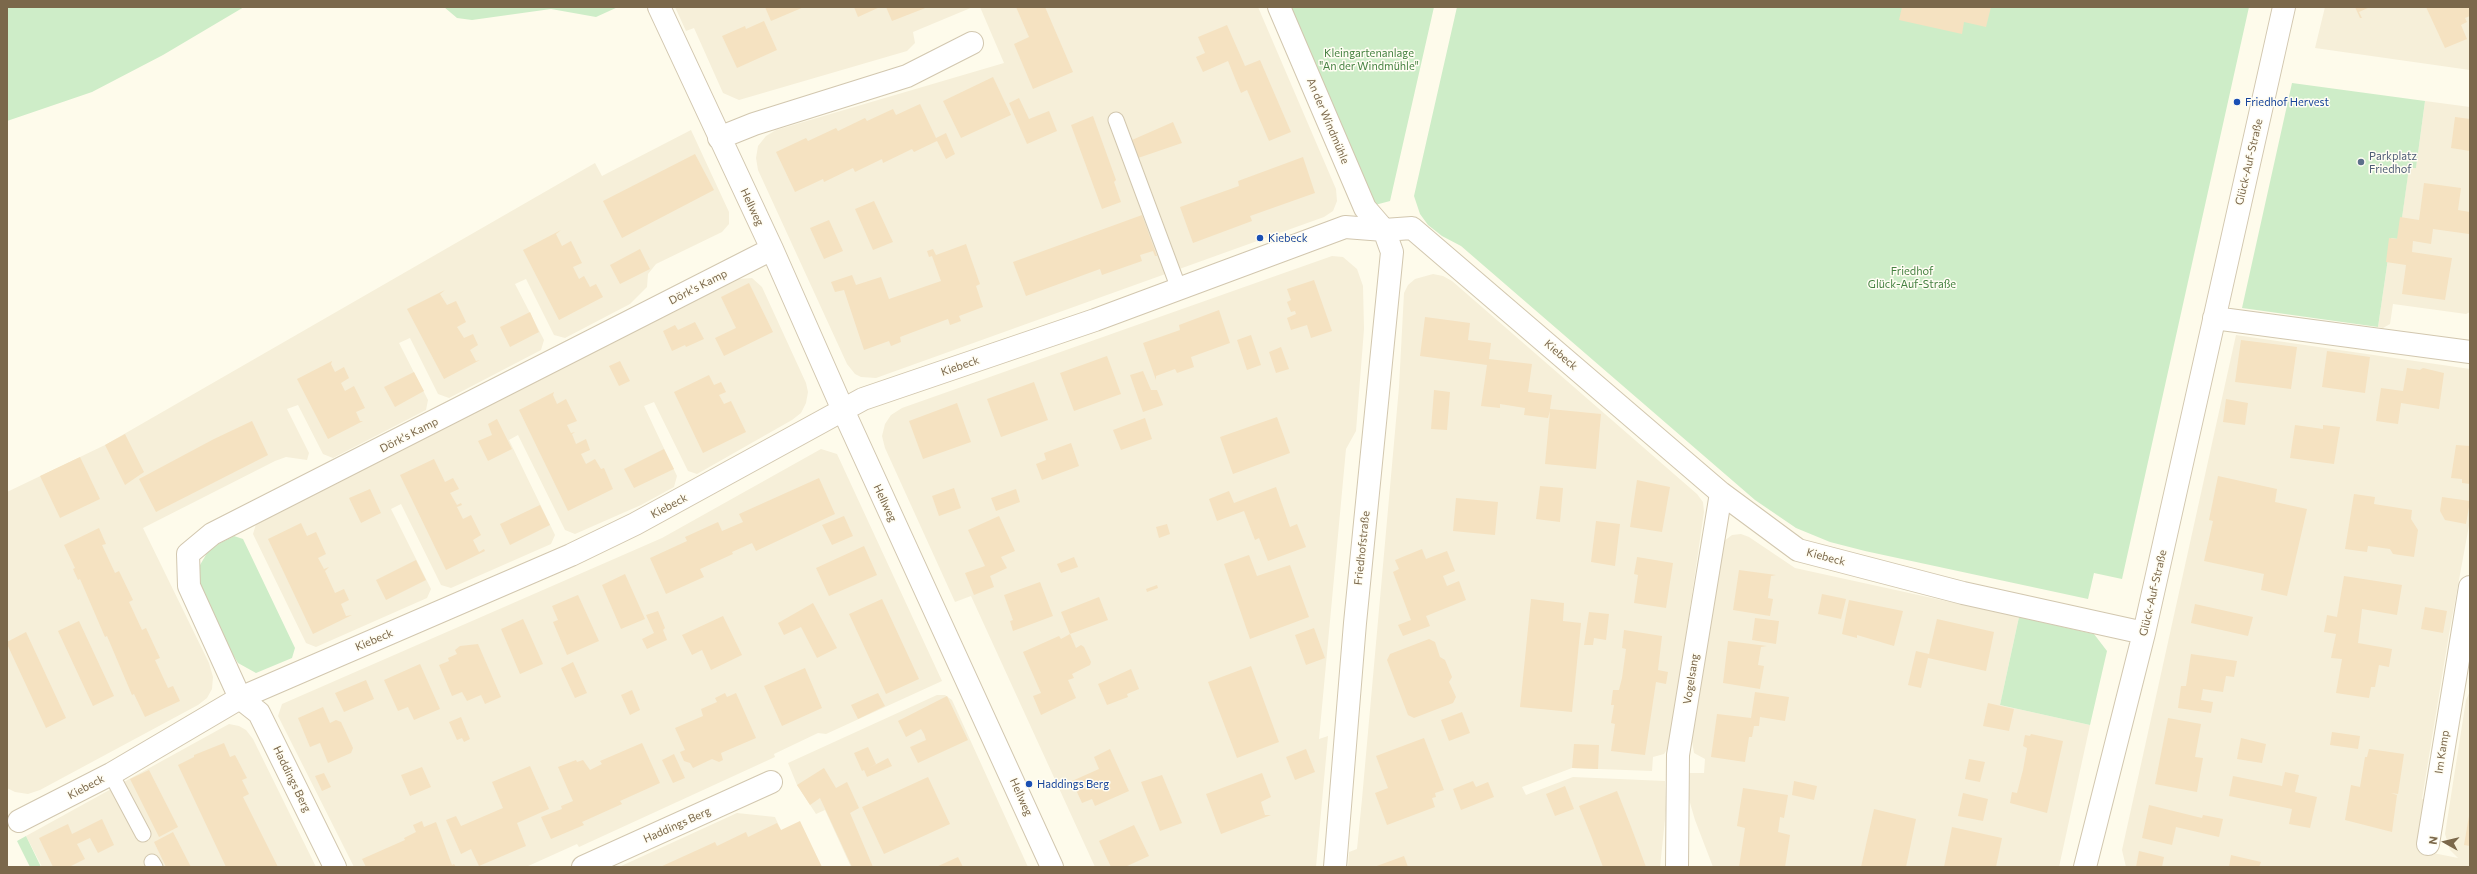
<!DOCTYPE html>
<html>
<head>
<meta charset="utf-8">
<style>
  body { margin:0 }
  #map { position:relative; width:2477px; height:874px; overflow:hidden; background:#fefbeb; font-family:Commissioner,sans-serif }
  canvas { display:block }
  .frame { position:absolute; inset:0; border:8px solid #7b684b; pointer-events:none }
  .north { position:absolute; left:2425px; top:822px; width:40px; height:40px; -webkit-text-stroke:3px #fffdf3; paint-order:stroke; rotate:278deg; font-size:11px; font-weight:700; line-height:16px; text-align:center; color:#7b684b }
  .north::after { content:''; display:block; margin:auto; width:14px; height:18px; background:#7b684b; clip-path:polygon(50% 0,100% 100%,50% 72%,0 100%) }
</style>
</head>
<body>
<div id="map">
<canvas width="2477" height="874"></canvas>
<div class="frame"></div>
<div class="north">N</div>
</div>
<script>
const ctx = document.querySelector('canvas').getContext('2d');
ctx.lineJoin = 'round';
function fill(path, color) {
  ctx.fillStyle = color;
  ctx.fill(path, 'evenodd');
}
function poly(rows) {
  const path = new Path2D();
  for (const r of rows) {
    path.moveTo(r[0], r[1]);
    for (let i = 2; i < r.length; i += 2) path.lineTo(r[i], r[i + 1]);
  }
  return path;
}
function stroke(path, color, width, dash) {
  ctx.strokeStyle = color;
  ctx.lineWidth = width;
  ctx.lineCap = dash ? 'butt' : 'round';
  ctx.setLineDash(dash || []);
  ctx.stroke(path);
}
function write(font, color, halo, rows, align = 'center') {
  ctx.font = font + ' Commissioner,sans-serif';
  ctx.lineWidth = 3;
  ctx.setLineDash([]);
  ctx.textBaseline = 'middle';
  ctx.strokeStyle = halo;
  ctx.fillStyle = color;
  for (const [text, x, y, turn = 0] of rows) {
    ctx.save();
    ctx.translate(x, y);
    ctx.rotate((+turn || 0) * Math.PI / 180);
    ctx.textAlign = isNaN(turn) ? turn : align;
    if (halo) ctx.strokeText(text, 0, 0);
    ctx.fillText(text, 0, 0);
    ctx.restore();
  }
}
const residential = poly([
  [675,7,973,7,913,32,915,43,907,51,739,100,723,93,694,28,686,31],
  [980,7,1258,7,1336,189,1337,201,1333,211,1324,217,876,378,861,377,855,374,847,364,758,170,756,158,758,146,766,136,776,130,1004,63],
  [2325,7,2470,7,2470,70,2315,48],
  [2425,101,2470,107,2470,312,2466,314,2393,304,2390,324,2383,328,2378,327,2391,238,2399,238,2409,167,2416,168],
  [691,130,729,212,729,224,722,232,656,264,648,274,647,287,630,304,565,338,554,335,526,279,515,284,544,340,541,350,449,398,438,394,410,338,399,343,428,400,426,410,333,458,323,454,298,405,287,409,309,453,307,460,286,457,275,461,143,528,209,663,213,677,212,689,207,698,198,705,40,790,28,794,15,792,7,788,7,492,105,445,595,163,602,176],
  [1332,256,1343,257,1357,269,1363,286,1364,329,1356,431,1346,449,1319,739,1328,736,1316,867,1095,867,971,596,955,602,885,448,882,436,885,424,891,415,902,408],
  [1433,274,1443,276,1452,281,1697,494,1703,502,1704,512,1670,745,1664,754,1653,757,1652,771,1572,768,1522,787,1526,795,1573,777,1665,781,1666,810,1660,867,1348,867,1349,852,1357,849,1362,799,1399,387,1404,293,1408,285,1415,279],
  [752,278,762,287,806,383,808,392,806,403,801,413,792,420,697,474,688,471,654,402,644,406,677,476,674,487,641,505,575,534,565,530,518,435,509,440,555,535,551,544,451,588,441,585,401,504,391,509,431,589,427,598,316,647,306,643,253,534,256,524,738,279],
  [2236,335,2470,369,2470,520,2449,634,2422,799,2436,802,2428,852,2458,858,2450,850,2445,834,2466,700,2470,691,2470,867,2126,867,2122,850],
  [821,449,837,454,942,681,826,734,818,733,774,754,775,757,579,847,577,844,526,867,354,867,278,716,282,704,662,538],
  [1741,534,1749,537,1795,568,2019,617,2000,705,2090,725,2059,867,1713,867,1695,820,1688,796,1687,773,1704,773,1705,759,1694,753,1692,741,1710,621,1724,541,1732,535],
  [937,695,945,695,952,700,1028,867,851,867,825,810,816,814,797,785,788,763],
  [229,724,239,726,246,730,253,739,316,867,42,867,26,836],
  [737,813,775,817,798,867,619,867]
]);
const green = poly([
  [7,7,244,7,163,55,92,92,7,121],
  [444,7,618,7,596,17,551,9,472,20,457,18],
  [1291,7,1434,7,1390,201,1375,205],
  [1457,7,2249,7,2122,579,2094,573,2088,599,1865,551,1830,542,1796,528,1755,500,1461,246,1442,236,1428,225,1420,214,1414,196],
  [2292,83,2425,101,2416,168,2409,168,2399,239,2391,238,2378,327,2242,308],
  [234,536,243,539,295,648,292,658,256,673,238,663,233,655,198,581,200,565,207,553,218,544],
  [2019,617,2094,634,2107,651,2090,725,2000,705],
  [26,836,41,867,30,867,17,841]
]);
const building = poly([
  [765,7,804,7,771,21],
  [854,7,880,7,858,17],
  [886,7,928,7,892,21],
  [1016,7,1045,7,1073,72,1033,89,1014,44,1029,37],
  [1902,7,1991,7,1986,27,1964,22,1962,34,1899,20],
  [2355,7,2370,7,2359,12,2362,18,2360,18],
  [2426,7,2470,7,2470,16,2465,18,2467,22,2461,25,2467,39,2445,48],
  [764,21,777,50,737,68,722,36,745,26,746,29],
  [1227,25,1245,66,1260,60,1291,132,1269,141,1247,90,1241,93,1228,61,1203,72,1196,57,1205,53,1198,37],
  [993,77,1011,115,961,138,943,101],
  [1019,98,1029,119,1049,111,1057,131,1027,144,1009,103],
  [920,104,936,138,946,133,955,154,946,159,937,141,914,152,912,149,883,163,882,159,855,172,853,168,824,182,823,179,795,192,776,152,806,138,808,141,836,128,838,131,865,118,867,121,893,109,896,115],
  [1093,116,1116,180,1114,182,1121,202,1102,209,1071,125],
  [2455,117,2470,119,2470,151,2451,148],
  [1173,122,1182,143,1138,158,1132,140],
  [695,154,714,190,622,238,603,201],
  [1303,157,1315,193,1250,216,1252,221,1193,243,1180,207,1239,186,1238,181],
  [2424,183,2461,188,2458,210,2470,212,2469,234,2433,229,2431,244,2413,241,2412,252,2452,258,2445,300,2402,294,2406,265,2386,262,2389,238,2397,239,2400,217,2419,220],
  [874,201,893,242,873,250,855,209],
  [1142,215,1157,256,1155,256,1153,251,1140,255,1142,261,1102,275,1100,269,1026,296,1013,262],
  [829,220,843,251,824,259,810,228],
  [561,230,556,234,562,246,571,241,582,263,573,267,579,279,584,276,590,287,596,284,603,297,559,320,523,250],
  [966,244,980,284,976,286,983,307,959,316,961,321,950,325,948,319,900,337,901,342,891,346,889,341,864,350,844,290,835,292,831,282,852,275,856,285,881,277,889,299,941,281,932,256,929,257,927,251,933,249,936,255],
  [640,249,650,269,620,284,610,265],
  [1314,280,1332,331,1311,338,1307,325,1291,330,1287,318,1296,314,1295,311,1291,312,1287,302,1291,300,1287,289],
  [749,283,773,332,724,356,715,338,736,328,721,297],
  [445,290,440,294,447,305,456,301,466,322,457,327,464,338,473,334,478,345,470,350,476,361,480,360,444,379,407,309],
  [1219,310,1230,343,1191,357,1194,367,1177,373,1175,369,1156,376,1156,380,1143,343,1180,330,1179,325],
  [530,312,539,332,510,347,500,327],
  [1425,317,1470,323,1468,340,1491,343,1489,359,1532,364,1528,392,1552,395,1550,409,1601,414,1596,469,1545,464,1550,411,1548,418,1524,415,1525,408,1500,404,1500,408,1481,406,1487,365,1420,356],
  [695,322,704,339,686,347,685,345,672,351,663,331,675,325,678,330],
  [1251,335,1261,365,1247,370,1237,340],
  [2241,340,2297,347,2291,389,2235,382],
  [1281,347,1289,369,1276,373,1269,352],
  [2327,351,2370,357,2365,393,2322,387],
  [1107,356,1121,394,1074,411,1060,373],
  [332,361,331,364,335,372,344,367,349,378,341,383,345,391,354,386,365,408,356,412,360,421,363,421,328,439,297,379],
  [620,361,630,381,619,386,609,366],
  [2407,368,2420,370,2423,368,2444,373,2439,409,2401,403,2398,424,2376,421,2381,388,2403,391],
  [1143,371,1151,390,1157,390,1163,405,1143,412,1130,375],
  [414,372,424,391,395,407,384,387],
  [709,375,714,385,721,382,726,392,719,395,724,404,731,401,746,432,703,453,674,392],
  [1034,382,1048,420,1001,437,987,399],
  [1434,390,1450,392,1447,430,1431,429],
  [554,392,553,395,557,404,566,399,577,421,567,425,571,433,575,432,572,434,576,444,586,439,590,450,581,454,586,464,595,459,601,469,604,468,613,489,568,511,519,410],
  [2226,399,2248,403,2245,425,2223,422],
  [957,403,971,442,923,459,909,421],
  [1277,417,1290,453,1233,474,1220,437],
  [1145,418,1152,439,1121,450,1113,430],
  [497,419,512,449,488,461,478,441,492,435,488,424],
  [252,421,268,455,156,512,139,479,214,439],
  [2295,425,2323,429,2323,425,2340,427,2334,464,2290,458],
  [125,434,144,472,125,485,105,445],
  [1071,443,1079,466,1042,480,1036,464,1046,460,1044,453],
  [2456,445,2470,446,2470,484,2462,483,2462,479,2451,478],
  [664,449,674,469,634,488,624,469],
  [80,457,100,499,60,518,40,476],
  [434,459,445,482,453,478,459,489,450,493,457,505,461,503,462,505,457,507,463,519,471,515,481,535,473,540,479,552,484,549,485,551,446,570,400,475],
  [2218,476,2277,489,2275,502,2307,509,2287,596,2261,590,2264,574,2204,561,2213,521,2209,520],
  [819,478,835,514,756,551,752,543,732,552,733,554,700,569,704,577,666,594,650,558,687,541,685,537,718,522,722,531,743,522,739,514],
  [1637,480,1670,487,1662,532,1630,527],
  [1540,486,1563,488,1560,522,1536,519],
  [1276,487,1290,527,1297,524,1306,547,1268,561,1259,538,1255,540,1244,511,1217,521,1209,499,1229,491,1234,503],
  [954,488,961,508,939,516,932,496],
  [370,489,381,513,361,523,349,498],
  [1016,489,1020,502,996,511,991,498],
  [2354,494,2375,497,2374,504,2412,510,2411,519,2418,530,2414,557,2393,554,2390,549,2368,546,2367,552,2345,549],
  [2442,497,2470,501,2466,524,2445,520,2440,511],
  [1456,498,1498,502,1495,535,1453,531],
  [540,505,550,525,510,545,500,524],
  [844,516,853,536,832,545,822,525],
  [999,516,1015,551,1001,557,1007,568,990,576,994,587,974,595,965,573,985,566,968,530],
  [1596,521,1620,524,1615,566,1591,562],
  [301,523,307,536,316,532,326,554,318,558,324,569,329,567,325,571,335,593,344,589,349,600,341,604,346,616,352,615,313,634,268,539],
  [1167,524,1170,534,1159,538,1156,527],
  [99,528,106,544,102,545,115,573,119,571,133,600,129,602,142,630,146,628,160,658,155,660,168,688,173,686,180,701,145,717,134,694,132,695,107,636,105,637,80,579,78,580,73,569,75,568,64,545],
  [864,546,877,575,829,596,816,568],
  [1422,549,1426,559,1447,551,1455,571,1443,576,1447,586,1459,581,1466,600,1426,616,1430,626,1403,636,1398,625,1411,620,1393,572,1399,569,1395,560],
  [1249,555,1257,576,1290,565,1309,617,1250,639,1224,564],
  [1074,557,1078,567,1061,573,1057,564],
  [1637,557,1673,563,1666,608,1634,603,1638,575,1634,574],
  [416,560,426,580,386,600,376,580],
  [1739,570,1776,575,1771,576,1768,598,1773,599,1770,616,1733,610],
  [625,574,645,619,621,629,602,585],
  [2344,576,2402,585,2397,615,2362,609,2358,643,2392,649,2389,667,2379,665,2375,687,2371,687,2369,698,2336,693,2342,659,2331,658,2336,634,2324,632,2327,615,2337,617],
  [1040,582,1053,616,1013,631,1010,621,1013,620,1004,595],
  [1157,585,1158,588,1147,592,1146,589],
  [1822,594,1846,599,1841,619,1818,614],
  [578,595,599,641,567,655,553,622,558,620,552,606],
  [1099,597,1108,620,1070,634,1076,648,1081,645,1084,647,1091,662,1090,665,1072,674,1074,678,1068,680,1076,698,1041,715,1033,696,1041,693,1023,652,1059,636,1061,639,1070,634,1061,612],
  [882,599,919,679,886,694,849,614],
  [1531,599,1564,603,1563,621,1581,623,1572,712,1520,707],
  [1849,600,1903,611,1894,646,1857,635,1857,638,1842,634],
  [813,603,837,648,817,658,801,627,784,635,778,623],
  [2195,604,2253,617,2248,636,2191,623],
  [2425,607,2447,611,2443,633,2421,629],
  [658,611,665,628,663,630,667,640,647,649,642,639,654,633,646,615],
  [1589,612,1609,614,1606,640,1594,638,1593,645,1584,645],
  [723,616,742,655,711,670,702,650,692,655,682,635],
  [1755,618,1779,621,1776,644,1752,640],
  [523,619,543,664,520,674,501,629],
  [1937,619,1994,632,1986,671,1928,658,1921,688,1908,685,1916,651,1929,654],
  [79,621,114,696,93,706,58,631],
  [1314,628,1325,658,1306,665,1295,635],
  [1624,630,1662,636,1658,670,1668,672,1666,684,1656,682,1645,755,1611,751,1615,724,1611,723,1614,705,1611,705,1613,690,1619,690,1622,678,1626,649,1622,648],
  [26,632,66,718,46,728,7,644,7,642],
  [1429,639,1435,642,1440,657,1445,660,1452,677,1449,682,1456,697,1453,703,1414,718,1408,715,1387,660,1390,654],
  [1728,641,1767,646,1761,647,1758,665,1764,666,1760,689,1723,683],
  [478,644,501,697,485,704,481,695,467,701,462,692,452,696,439,665,449,661,448,658,457,654,455,650,460,646],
  [2191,654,2237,661,2234,677,2226,676,2223,692,2203,689,2201,700,2213,702,2211,713,2178,708,2181,686,2186,686],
  [573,662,587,693,575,698,561,668],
  [420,664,440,709,414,720,408,707,398,711,384,680],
  [1251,666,1279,742,1237,758,1208,682],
  [805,668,822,708,782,726,764,686],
  [1131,669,1139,689,1127,694,1128,697,1107,705,1098,684],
  [366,680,374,699,344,712,335,693],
  [632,690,640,710,630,715,621,695],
  [1755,692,1789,697,1785,721,1760,717,1759,726,1754,726,1752,737,1749,737,1745,762,1711,757,1717,714,1751,718],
  [725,693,727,697,736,693,756,738,721,753,723,760,719,762,712,759,693,768,690,763,684,761,680,752,685,750,675,728,703,716,701,709,717,702,715,698],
  [878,693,885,706,858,719,851,705],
  [947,696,968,740,918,763,910,747,926,740,924,734,921,729,906,737,898,721],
  [1988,703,2014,709,2009,731,1983,726],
  [323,707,330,723,336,720,341,722,353,748,351,753,328,763,320,743,310,747,298,718],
  [1462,712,1470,733,1449,741,1441,720],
  [461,717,470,739,464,742,462,738,457,740,449,722],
  [2168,718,2201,724,2195,757,2203,758,2197,792,2155,784],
  [2332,732,2360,736,2358,749,2330,745],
  [2031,734,2063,741,2047,813,2010,803,2012,792,2017,793,2023,770,2027,748,2023,746,2025,735,2030,736],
  [1424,738,1444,790,1435,793,1436,797,1432,798,1435,807,1387,825,1375,793,1388,788,1376,756],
  [2241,738,2266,744,2262,763,2237,759],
  [224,743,230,757,235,755,247,778,242,780,249,794,243,797,278,867,226,867,178,765,194,757,194,755],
  [642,743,660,783,620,801,622,804,582,822,584,825,551,839,541,817,562,809,561,806,573,801,558,767,576,760,577,762,583,760,590,770,602,764,600,761],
  [1574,744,1599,745,1598,769,1572,768],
  [868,747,876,764,869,768,888,758,892,766,867,777,864,770,862,771,854,753],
  [1110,749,1129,791,1095,806,1092,799,1082,803,1072,781,1099,769,1094,757],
  [1306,749,1315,772,1295,780,1286,757],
  [2369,749,2404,754,2398,794,2391,793,2397,795,2392,832,2345,820,2351,785,2360,787,2365,757,2367,757],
  [674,754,685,778,673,783,662,760],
  [1969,759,1985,762,1980,782,1965,779],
  [530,766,549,809,517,823,526,846,479,866,471,849,461,854,446,820,456,816,461,826,503,808,492,782],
  [422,767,431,787,410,796,401,775],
  [824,768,836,788,847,782,859,808,850,813,873,867,852,867,820,798,810,805,797,785],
  [149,770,178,827,159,837,130,779],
  [2285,772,2299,775,2295,792,2317,797,2310,828,2289,824,2292,809,2229,796,2233,776,2282,786],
  [324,773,331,787,322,791,315,776],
  [1262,773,1271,797,1261,802,1265,815,1271,815,1221,834,1206,794],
  [1162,775,1182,823,1160,831,1141,782],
  [928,777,950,824,884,854,862,807],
  [1473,781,1476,787,1488,782,1494,797,1461,810,1453,789],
  [1794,781,1817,786,1814,800,1792,795],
  [1565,786,1574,809,1555,816,1546,794],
  [1743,788,1788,795,1784,818,1780,817,1778,832,1790,835,1785,867,1739,867,1745,828,1737,826],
  [1617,791,1630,824,1646,867,1603,867,1592,838,1579,806],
  [1963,793,1988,799,1983,821,1958,816],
  [2149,805,2202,818,2203,815,2223,819,2219,837,2176,827,2172,845,2142,838],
  [1874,809,1916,819,1906,867,1861,867],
  [2469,816,2470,816,2470,846,2464,845],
  [102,819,114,845,98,853,90,838,77,844,85,859,69,867,53,867,39,838,68,824,72,834],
  [422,821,424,827,436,822,452,865,454,864,456,867,366,867,362,859,405,840,404,838,416,832,413,825],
  [800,821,822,867,660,867,715,842,717,846,746,832,748,837,777,823,781,830],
  [1134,825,1149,856,1125,867,1111,867,1099,841],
  [1952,827,2002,838,1996,867,1944,867],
  [173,832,191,867,166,867,154,842],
  [2139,851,2164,857,2162,867,2136,867],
  [2231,855,2261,862,2259,867,2229,867],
  [1404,856,1408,867,1374,867],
  [958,857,963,867,936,867]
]);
const lane = poly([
  [1116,120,1179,289],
  [111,774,143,834],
  [152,862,155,867]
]);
const street = poly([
  [659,7,772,249,843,410,1052,867],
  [1279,7,1365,208,1384,230,1392,252,1355,623,1335,867],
  [719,138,754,124,907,76,972,43],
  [2214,318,2470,352],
  [19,821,111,774,240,698,571,555,635,524,863,399,1095,320,1345,227,1384,230,1412,228,1721,493,1798,550,1963,593,2144,633],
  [2428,844,2470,587],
  [335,867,259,713,240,698,189,586,188,554,212,534,772,249],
  [583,867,771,782],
  [1677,867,1678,755,1721,493],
  [2085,867,2144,633,2284,7]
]);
const markers = [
  [2237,102,4,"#1a4fb4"],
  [2361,162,4,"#5c6f8a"],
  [1260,238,4,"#1a4fb4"],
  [1029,784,4,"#1a4fb4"]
];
const parkNames = [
  ["Kleingartenanlage",1369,53],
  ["\"An der Windmühle\"",1369,66],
  ["Friedhof",1912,271],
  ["Glück-Auf-Straße",1912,284]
];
const transitNames = [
  ["Friedhof Hervest",2245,102],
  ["Kiebeck",1268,238],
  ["Haddings Berg",1037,784]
];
const streetNames = [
  ["An der Windmühle",1328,121,67],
  ["Glück-Auf-Straße",2249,162,-77],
  ["Hellweg",752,207,65],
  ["Dörk's Kamp",698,287,-27],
  ["Kiebeck",1561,355,41],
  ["Kiebeck",960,366,-19],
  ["Dörk's Kamp",409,435,-27],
  ["Hellweg",885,503,65],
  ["Kiebeck",669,506,-28],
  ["Friedhofstraße",1362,548,-84],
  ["Kiebeck",1826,557,15],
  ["Glück-Auf-Straße",2153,593,-77],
  ["Kiebeck",374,640,-23],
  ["Vogelsang",1691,679,-81],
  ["Im Kamp",2442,752,-81],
  ["Haddings Berg",292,779,64],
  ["Kiebeck",86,787,-28],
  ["Hellweg",1021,797,66],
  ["Haddings Berg",677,825,-24]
];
const serviceNames = [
  ["Parkplatz",2369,156],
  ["Friedhof",2369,169]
];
fill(residential, '#f6efd9');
fill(green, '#ceedc8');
fill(building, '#f5e2c1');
stroke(lane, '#d2c7af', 17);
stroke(street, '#d2c7af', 24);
stroke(lane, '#fff', 15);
stroke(street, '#fff', 22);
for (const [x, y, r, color] of markers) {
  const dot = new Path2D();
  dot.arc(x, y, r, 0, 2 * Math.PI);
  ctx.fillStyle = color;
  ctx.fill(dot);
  stroke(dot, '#fffdf3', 1.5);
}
write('11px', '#468242', '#fffdf3', parkNames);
write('11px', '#164399', '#fffdf3', transitNames, 'left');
write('11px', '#7b684b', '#fffdf3', streetNames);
write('11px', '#4e5e75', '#fffdf3', serviceNames, 'left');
</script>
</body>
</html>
